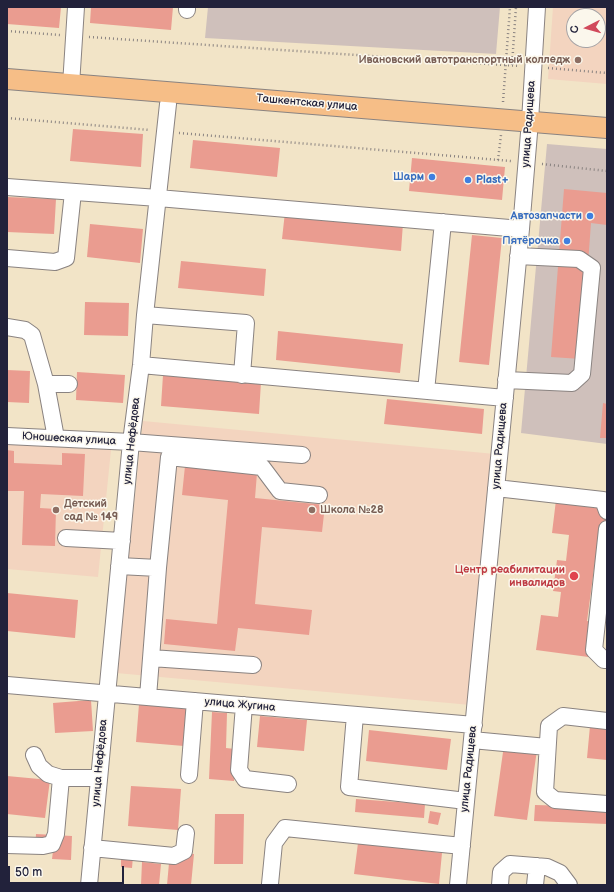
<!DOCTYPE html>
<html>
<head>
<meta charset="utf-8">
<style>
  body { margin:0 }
  #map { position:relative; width:614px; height:892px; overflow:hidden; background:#f2e4c7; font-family:"Balsamiq Sans",sans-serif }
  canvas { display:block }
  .frame { position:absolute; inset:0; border:8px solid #22223b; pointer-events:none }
  .north { position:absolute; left:566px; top:8px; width:40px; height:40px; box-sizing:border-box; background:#fbf7ec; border:1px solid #a4a2a5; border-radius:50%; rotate:264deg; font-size:11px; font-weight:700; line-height:16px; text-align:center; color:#22223b }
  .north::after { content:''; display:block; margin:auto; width:14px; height:18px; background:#d1495b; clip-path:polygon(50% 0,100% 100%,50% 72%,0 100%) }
  .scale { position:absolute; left:8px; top:866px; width:116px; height:18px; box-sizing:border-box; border:2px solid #22223b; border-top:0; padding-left:5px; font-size:12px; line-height:14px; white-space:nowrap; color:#22223b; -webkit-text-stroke:3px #fbf7ec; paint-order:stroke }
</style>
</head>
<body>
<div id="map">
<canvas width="614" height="892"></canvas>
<div class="frame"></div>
<div class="north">С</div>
<div class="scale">50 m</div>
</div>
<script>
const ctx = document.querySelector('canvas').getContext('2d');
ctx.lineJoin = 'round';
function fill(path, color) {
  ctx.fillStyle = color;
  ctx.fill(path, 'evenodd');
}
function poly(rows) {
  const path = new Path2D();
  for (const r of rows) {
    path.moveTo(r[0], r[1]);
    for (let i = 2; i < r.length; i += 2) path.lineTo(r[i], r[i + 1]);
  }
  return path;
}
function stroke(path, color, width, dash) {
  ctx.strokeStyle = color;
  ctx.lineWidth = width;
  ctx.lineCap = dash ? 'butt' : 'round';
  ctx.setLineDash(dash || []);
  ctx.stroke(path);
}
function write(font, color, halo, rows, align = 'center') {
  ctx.font = font + ' "Balsamiq Sans",sans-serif';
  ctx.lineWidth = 3;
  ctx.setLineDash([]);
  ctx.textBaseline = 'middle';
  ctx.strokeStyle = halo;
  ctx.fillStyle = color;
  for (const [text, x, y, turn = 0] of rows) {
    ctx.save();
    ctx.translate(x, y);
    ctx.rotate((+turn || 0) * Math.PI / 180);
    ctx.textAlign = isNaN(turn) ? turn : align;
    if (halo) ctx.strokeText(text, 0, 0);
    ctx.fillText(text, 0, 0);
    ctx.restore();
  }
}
const built = poly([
  [553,7,607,7,607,84,548,79],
  [574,16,598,16,598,40,574,40],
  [143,421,495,454,471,705,116,673],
  [7,444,111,450,98,577,7,569]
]);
const industrial = poly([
  [208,7,500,7,496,54,205,38],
  [547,144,607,149,607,444,521,433]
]);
const building = poly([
  [7,7,61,7,59,28,7,24],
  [91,7,173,7,171,30,90,23],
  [73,129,143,134,141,167,70,161],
  [193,140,280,148,277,177,190,168],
  [412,158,505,167,502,200,409,191],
  [564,189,607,193,607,225,591,223,581,359,551,357],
  [7,197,56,199,54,234,7,232],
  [285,212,403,223,401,251,282,239],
  [90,224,143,229,140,263,87,257],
  [472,235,502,238,489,365,459,362],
  [181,261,266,269,264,296,178,288],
  [85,302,129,303,128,336,84,335],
  [278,331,403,344,400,373,276,360],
  [7,370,30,371,29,403,7,402],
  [77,372,125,375,123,403,76,400],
  [163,375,261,382,259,414,161,406],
  [387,399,484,409,482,434,384,424],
  [603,403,607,404,607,438,600,438],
  [7,450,14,451,14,463,62,465,62,453,85,454,83,496,41,494,40,508,56,509,55,546,22,545,24,491,7,491],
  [185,466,257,473,255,498,325,505,322,532,262,527,255,604,312,610,309,635,238,628,235,651,164,644,166,619,217,624,228,500,182,495],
  [556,500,607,507,607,540,598,539,587,621,600,623,596,658,536,650,541,615,558,617,561,592,553,591,557,560,566,561,569,535,552,533],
  [7,593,78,600,75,638,7,631],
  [91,700,93,731,55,733,53,703],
  [139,704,188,708,184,746,136,742],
  [212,712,227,713,226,748,235,749,234,781,209,779],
  [260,716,307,720,304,751,257,747],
  [590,726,607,728,607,760,587,758],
  [369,730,451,739,447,770,366,761],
  [504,745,537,750,527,820,494,816],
  [7,776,50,780,45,818,7,814],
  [131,786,181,789,178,830,128,826],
  [356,799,425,804,424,818,355,812],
  [535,805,607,807,607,824,534,821],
  [430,811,441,813,438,825,428,823],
  [215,814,244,814,243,864,214,864],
  [36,834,72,836,71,860,52,859,53,851,35,850],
  [358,843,442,853,439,884,354,874],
  [170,852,194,854,191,885,167,885],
  [121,855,133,856,132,868,121,867],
  [142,862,161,864,159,885,141,885]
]);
const path = poly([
  [7,31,60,35],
  [89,37,519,66],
  [512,65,516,7],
  [548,68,607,73],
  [503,102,510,7],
  [7,118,150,130],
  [179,133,511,161],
  [498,160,501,135],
  [542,164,607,171]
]);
const minor = poly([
  [187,10,187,7],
  [71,85,76,7],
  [530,121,537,7],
  [7,187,158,198,521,229],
  [7,258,55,262,66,258,73,192],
  [145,315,246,323,242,375],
  [7,327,25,330,32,335,46,384,56,438],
  [141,365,505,398],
  [506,380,572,383,582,374,592,268,579,259,518,256],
  [46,384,69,384],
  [426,391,443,222],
  [7,436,131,442,302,455],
  [496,488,603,500,607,511],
  [607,529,594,650,604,660,607,660],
  [66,538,122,541],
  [119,566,158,568],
  [151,658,253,665],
  [7,685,474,725],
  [148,697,158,568,169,457,262,467,280,491,319,495],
  [244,705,239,770,245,779,288,784],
  [355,715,349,787,466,801],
  [607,721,563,716,549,726,545,792,555,800,607,804],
  [472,740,547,747],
  [34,755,39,766,48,774,61,778,99,778],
  [189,775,195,701],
  [7,845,43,846,52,844,56,834,61,778],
  [92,848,174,856,184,851,186,833],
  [270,884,274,843,285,828,462,846],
  [89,885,131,442,141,365,145,315,168,104],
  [458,885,521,229,529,133],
  [500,885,501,872,510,864,547,867,560,873,569,885],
  [535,885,537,866]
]);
const major = poly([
  [7,79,607,128]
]);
const markers = [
  [578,60,4,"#8d6e63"],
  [432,177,4,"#3f7fe0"],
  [468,180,4,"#3f7fe0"],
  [590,216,4,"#3f7fe0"],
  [567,241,4,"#3f7fe0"],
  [56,510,4,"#8d6e63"],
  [312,510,4,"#8d6e63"],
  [574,576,5,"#e0444e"]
];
const educationNames = [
  ["Ивановский автотранспортный колледж",570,60,"right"],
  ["Детский",64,504],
  ["сад № 149",64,517],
  ["Школа №28",320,510]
];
const streetNames = [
  ["Ташкентская улица",307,103,5],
  ["улица Радищева",529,124,-86],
  ["Юношеская улица",69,439,3],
  ["улица Нефёдова",132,441,-84],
  ["улица Радищева",500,446,-85],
  ["улица Жугина",240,705,5],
  ["улица Нефёдова",100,763,-85],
  ["улица Радищева",469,769,-84]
];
const shopNames = [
  ["Шарм",424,177],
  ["Plast+",476,180,"left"],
  ["Автозапчасти",582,216],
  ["Пятёрочка",559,241]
];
const healthNames = [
  ["Центр реабилитации",565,570],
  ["инвалидов",565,583]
];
fill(built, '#f3d4bf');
fill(industrial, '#cfc0bb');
fill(building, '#ea9c90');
stroke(minor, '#8a8381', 18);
stroke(major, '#8a8381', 22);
stroke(path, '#8a8381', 2.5, [1, 3]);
stroke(minor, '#fff', 16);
stroke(major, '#f6be87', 20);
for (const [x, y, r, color] of markers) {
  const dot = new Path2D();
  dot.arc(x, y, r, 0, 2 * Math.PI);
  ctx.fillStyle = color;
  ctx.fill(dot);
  stroke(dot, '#fbf7ec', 1.5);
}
write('bold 11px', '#785e54', '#fbf7ec', educationNames, 'left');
write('11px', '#22223b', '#fbf7ec', streetNames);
write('bold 11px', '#366cbe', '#fbf7ec', shopNames, 'right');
write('bold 11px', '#be3a42', '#fbf7ec', healthNames, 'right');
</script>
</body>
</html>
